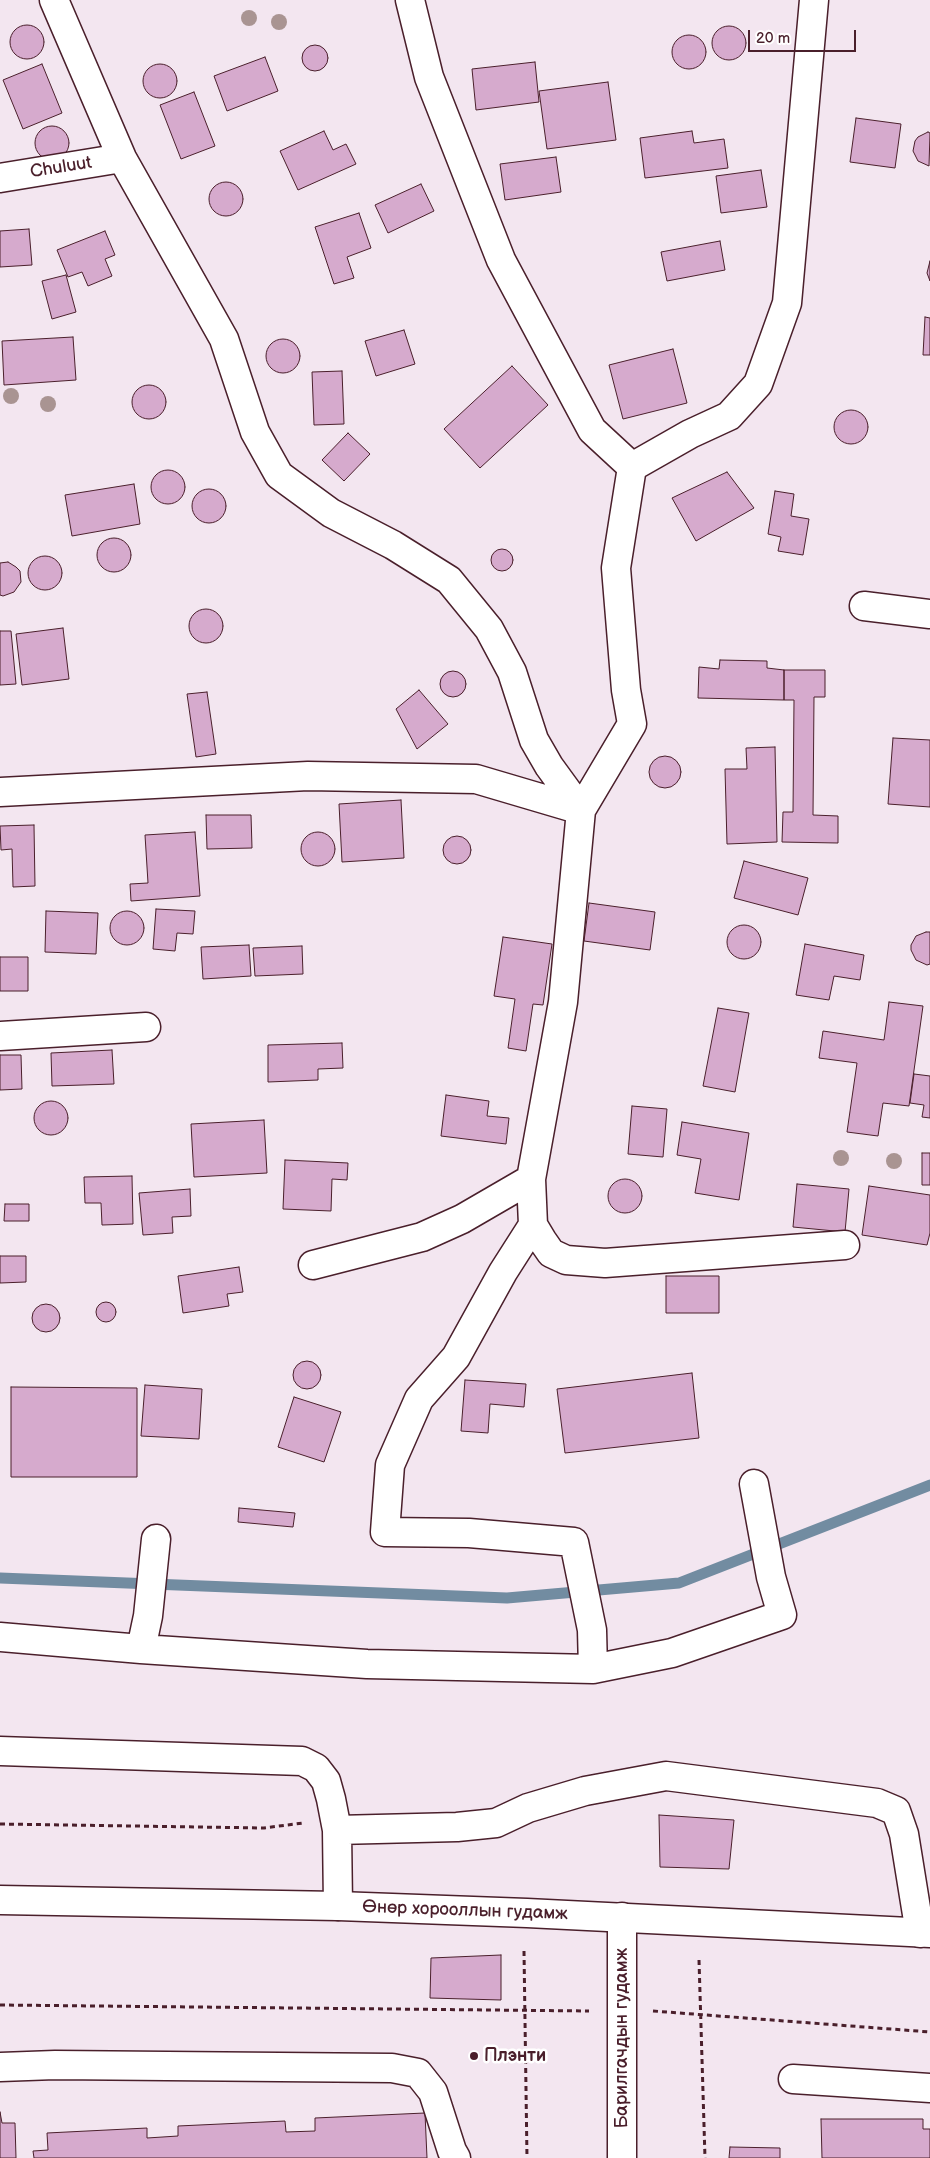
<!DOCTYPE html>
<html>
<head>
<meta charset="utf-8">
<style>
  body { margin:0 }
  #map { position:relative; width:930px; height:2158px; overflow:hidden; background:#f3e6f0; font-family:"Balsamiq Sans",sans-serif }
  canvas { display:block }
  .scale { position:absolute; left:748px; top:30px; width:108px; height:22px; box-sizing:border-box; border:2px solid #4a1f2b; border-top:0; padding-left:6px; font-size:15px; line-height:18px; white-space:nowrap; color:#4a1f2b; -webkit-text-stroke:4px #fff; paint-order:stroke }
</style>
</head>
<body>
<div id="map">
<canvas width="930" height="2158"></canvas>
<div class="scale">20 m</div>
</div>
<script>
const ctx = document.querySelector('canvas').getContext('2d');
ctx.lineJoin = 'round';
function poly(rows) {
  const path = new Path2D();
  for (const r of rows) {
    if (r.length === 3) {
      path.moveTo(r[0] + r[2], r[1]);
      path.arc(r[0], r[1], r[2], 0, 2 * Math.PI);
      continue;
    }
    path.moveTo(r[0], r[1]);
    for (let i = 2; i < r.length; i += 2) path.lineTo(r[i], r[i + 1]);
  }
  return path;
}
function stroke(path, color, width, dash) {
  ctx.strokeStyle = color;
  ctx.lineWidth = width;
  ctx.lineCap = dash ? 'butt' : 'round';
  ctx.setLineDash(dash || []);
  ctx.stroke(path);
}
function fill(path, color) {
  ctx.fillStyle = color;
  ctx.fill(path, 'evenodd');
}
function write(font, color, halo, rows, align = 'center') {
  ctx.font = font + ' "Balsamiq Sans",sans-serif';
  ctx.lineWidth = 5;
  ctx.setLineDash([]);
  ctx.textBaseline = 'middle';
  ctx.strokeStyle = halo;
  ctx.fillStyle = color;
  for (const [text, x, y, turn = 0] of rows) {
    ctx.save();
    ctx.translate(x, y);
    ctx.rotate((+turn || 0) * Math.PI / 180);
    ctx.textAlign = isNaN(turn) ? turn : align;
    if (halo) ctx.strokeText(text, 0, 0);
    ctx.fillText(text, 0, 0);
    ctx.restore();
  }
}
const stream = poly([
  [0,1578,507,1598,679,1583,930,1485]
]);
const building = poly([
  [27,42,17],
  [729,43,17],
  [689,52,17],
  [315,58,13],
  [265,57,278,91,227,111,214,76,265,57],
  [535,62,539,102,476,110,472,69,535,62],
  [42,64,62,113,23,129,3,80,42,64],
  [160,81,17],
  [608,82,616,140,547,149,539,91,608,82],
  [194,92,215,146,181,159,160,105,194,92],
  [856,118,901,124,895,168,850,162,856,118],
  [52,143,17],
  [324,131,333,150,346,144,356,164,298,190,280,151,324,131],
  [692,131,694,143,724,139,728,168,645,178,640,138,692,131],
  [928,132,930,133,929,166,918,161,913,151,915,141,918,137,928,132],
  [556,157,561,192,505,200,500,164,556,157],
  [761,170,767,207,721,213,716,176,761,170],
  [226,199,17],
  [421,184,434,211,388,233,375,205,421,184],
  [359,213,371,248,347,257,354,278,334,284,315,227,359,213],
  [29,229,32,265,0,267,0,231,29,229],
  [105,231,115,255,105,259,112,276,88,286,82,272,68,277,57,250,105,231],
  [720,241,725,270,667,281,661,252,720,241],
  [930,261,930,281,927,273,930,261],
  [66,275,76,312,52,319,42,281,66,275],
  [925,317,930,318,930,355,923,355,925,317],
  [404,330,415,364,376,376,365,341,404,330],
  [73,337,76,380,4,385,2,341,73,337],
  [283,356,17],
  [673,349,687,403,623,419,609,365,673,349],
  [512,366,548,405,480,468,444,429,512,366],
  [342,371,344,424,314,425,312,372,342,371],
  [149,402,17],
  [851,427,17],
  [348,433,370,454,344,481,322,460,348,433],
  [168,487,17],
  [727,472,754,508,696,541,672,498,727,472],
  [134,484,140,524,72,536,65,495,134,484],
  [209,506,17],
  [775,491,794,494,791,516,809,519,803,555,778,551,781,537,768,534,775,491],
  [114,555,17],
  [502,560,11],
  [45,573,17],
  [8,562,16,567,20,571,21,582,14,592,3,596,0,595,0,563,8,562],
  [206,626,17],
  [63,628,69,679,22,685,16,634,63,628],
  [0,631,11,631,16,684,0,685,0,631],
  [720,660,767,661,767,668,784,670,784,700,698,698,699,667,719,669,720,660],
  [784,670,825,670,825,697,814,697,813,815,838,816,838,843,782,842,783,812,793,812,794,700,784,700,784,670],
  [453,684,13],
  [419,690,448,724,417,749,396,709,419,690],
  [207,692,216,754,196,757,187,694,207,692],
  [893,738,930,740,930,807,888,804,893,738],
  [775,747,777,842,727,844,725,769,747,769,746,748,775,747],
  [665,772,16],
  [401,800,404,858,342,862,339,804,401,800],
  [206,815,251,815,252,848,207,849,206,815],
  [34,825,35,886,13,887,12,849,1,850,0,826,34,825],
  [195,832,200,896,131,901,130,884,148,883,145,835,195,832],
  [318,849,17],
  [457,850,14],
  [744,861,808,878,798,915,734,898,744,861],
  [589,903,655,912,650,950,584,941,589,903],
  [156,909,195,911,193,934,177,933,175,951,153,949,156,909],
  [46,911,98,913,96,954,45,952,46,911],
  [127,928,17],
  [744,942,17],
  [926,932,930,932,930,964,927,965,916,960,911,950,911,945,916,936,926,932],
  [503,937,552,944,543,1005,533,1004,526,1051,508,1048,515,999,494,996,503,937],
  [805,944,864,955,860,980,834,976,829,1000,796,995,805,944],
  [249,945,251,976,203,979,201,947,249,945],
  [302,946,303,974,255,976,253,948,302,946],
  [0,957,28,957,28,991,0,991,0,957],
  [889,1002,923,1006,909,1106,883,1103,878,1136,847,1132,857,1063,819,1058,823,1031,884,1040,889,1002],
  [718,1008,749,1013,735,1092,703,1086,718,1008],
  [342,1043,343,1068,318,1069,318,1080,268,1082,268,1045,342,1043],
  [112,1050,114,1084,52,1086,51,1053,112,1050],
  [0,1055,21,1055,22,1089,0,1090,0,1055],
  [914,1074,930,1076,930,1118,922,1117,924,1105,910,1103,914,1074],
  [446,1095,489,1101,487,1116,509,1118,506,1144,441,1136,446,1095],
  [51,1118,17],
  [632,1106,667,1109,663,1157,628,1154,632,1106],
  [264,1120,267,1173,194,1177,191,1124,264,1120],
  [682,1122,749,1133,739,1200,695,1193,701,1159,677,1155,682,1122],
  [922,1153,930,1153,930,1185,922,1185,922,1153],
  [285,1160,348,1163,347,1180,332,1179,331,1211,283,1209,285,1160],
  [132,1176,133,1224,102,1225,101,1203,85,1203,84,1177,132,1176],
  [625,1196,17],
  [797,1184,849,1189,845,1232,793,1227,797,1184],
  [869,1186,930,1195,930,1233,927,1245,862,1235,869,1186],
  [190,1189,191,1216,172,1217,173,1233,143,1235,139,1193,190,1189],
  [5,1204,29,1204,29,1221,4,1221,5,1204],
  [0,1256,26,1256,26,1282,0,1283,0,1256],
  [239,1267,243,1292,227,1294,229,1306,183,1313,178,1276,239,1267],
  [666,1276,719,1276,719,1313,666,1313,666,1276],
  [106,1312,10],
  [46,1318,14],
  [307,1375,14],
  [692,1373,699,1438,565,1453,557,1389,692,1373],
  [465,1380,526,1384,524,1407,490,1404,488,1433,461,1431,465,1380],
  [145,1385,202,1389,199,1439,141,1436,145,1385],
  [11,1387,137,1388,137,1477,11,1477,11,1387],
  [294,1397,341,1412,324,1462,278,1447,294,1397],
  [239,1508,295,1513,293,1527,238,1522,239,1508],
  [659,1815,734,1820,729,1869,660,1867,659,1815],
  [501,1955,501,2000,430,1998,431,1958,501,1955],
  [0,2112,2,2123,15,2123,16,2158,0,2158,0,2112],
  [425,2113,427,2158,34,2158,33,2151,48,2150,47,2133,147,2128,147,2138,178,2136,178,2126,285,2121,286,2132,315,2131,315,2118,425,2113],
  [821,2119,923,2119,923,2129,930,2129,930,2158,822,2158,821,2119],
  [730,2147,780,2148,780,2158,729,2158,730,2147]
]);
const path = poly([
  [0,1824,264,1828,303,1823],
  [524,1951,527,2158],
  [699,1960,705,2158],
  [0,2005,589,2011],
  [653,2011,930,2032]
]);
const minor = poly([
  [54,0,122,158,224,339,255,432,279,475,331,513,393,545,449,580,489,629,512,672,534,740,549,766,581,810,632,724,626,690,616,568,632,467,690,434,729,416,758,384,787,303,814,0],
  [410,0,429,77,501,260,592,430,632,467],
  [0,178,122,158],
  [864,606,930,614],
  [0,792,308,776,476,779,581,810,563,1002,531,1179,533,1225,542,1240,551,1253,566,1260,605,1263,845,1245],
  [0,1036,146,1027],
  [533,1225,503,1272,456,1357,419,1399,390,1465,385,1532,469,1533,574,1542,592,1630,593,1669],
  [313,1265,422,1237,462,1219,531,1179],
  [0,1637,141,1649,367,1664,593,1669,672,1653,782,1615,771,1577,754,1484],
  [141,1649,148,1616,156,1539],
  [0,1751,302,1761,316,1768,326,1781,331,1799,337,1830,338,1906],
  [337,1830,457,1827,496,1823,528,1808,585,1791,666,1776,877,1803,896,1811,904,1834,920,1933],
  [622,1917,622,2158],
  [0,2067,55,2065,392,2068,418,2073,433,2092,452,2151,456,2158],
  [793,2079,930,2088]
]);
const major = poly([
  [0,1900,338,1906,527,1913,930,1933]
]);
const trees = [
  [249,18],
  [279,22],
  [11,396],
  [48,404],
  [841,1158],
  [894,1161]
];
const markers = [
  [474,2056,5,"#4a1f2b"]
];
const streetNames = [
  ["Chuluut",61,168,-9],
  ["Өнөр хорооллын гудамж",465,1911,2],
  ["Барилгачдын гудамж",622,2038,-90]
];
const poiNames = [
  ["Плэнти",484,2056]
];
stroke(stream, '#728ca1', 11);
fill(building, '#d6aacd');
stroke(building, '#4a1f2b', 1);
stroke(minor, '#4a1f2b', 31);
stroke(major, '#4a1f2b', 31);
stroke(path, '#4a1f2b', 3, [5, 4]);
stroke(minor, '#fff', 28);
stroke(major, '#fff', 28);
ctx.fillStyle = '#a99492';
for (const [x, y] of trees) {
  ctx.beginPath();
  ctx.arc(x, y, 8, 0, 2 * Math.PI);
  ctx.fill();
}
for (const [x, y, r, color] of markers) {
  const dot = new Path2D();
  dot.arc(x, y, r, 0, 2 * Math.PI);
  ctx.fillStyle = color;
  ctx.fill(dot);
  stroke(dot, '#fff', 2);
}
write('18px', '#4a1f2b', '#fff', streetNames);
write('bold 18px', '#4a1f2b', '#fff', poiNames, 'left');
</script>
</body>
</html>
